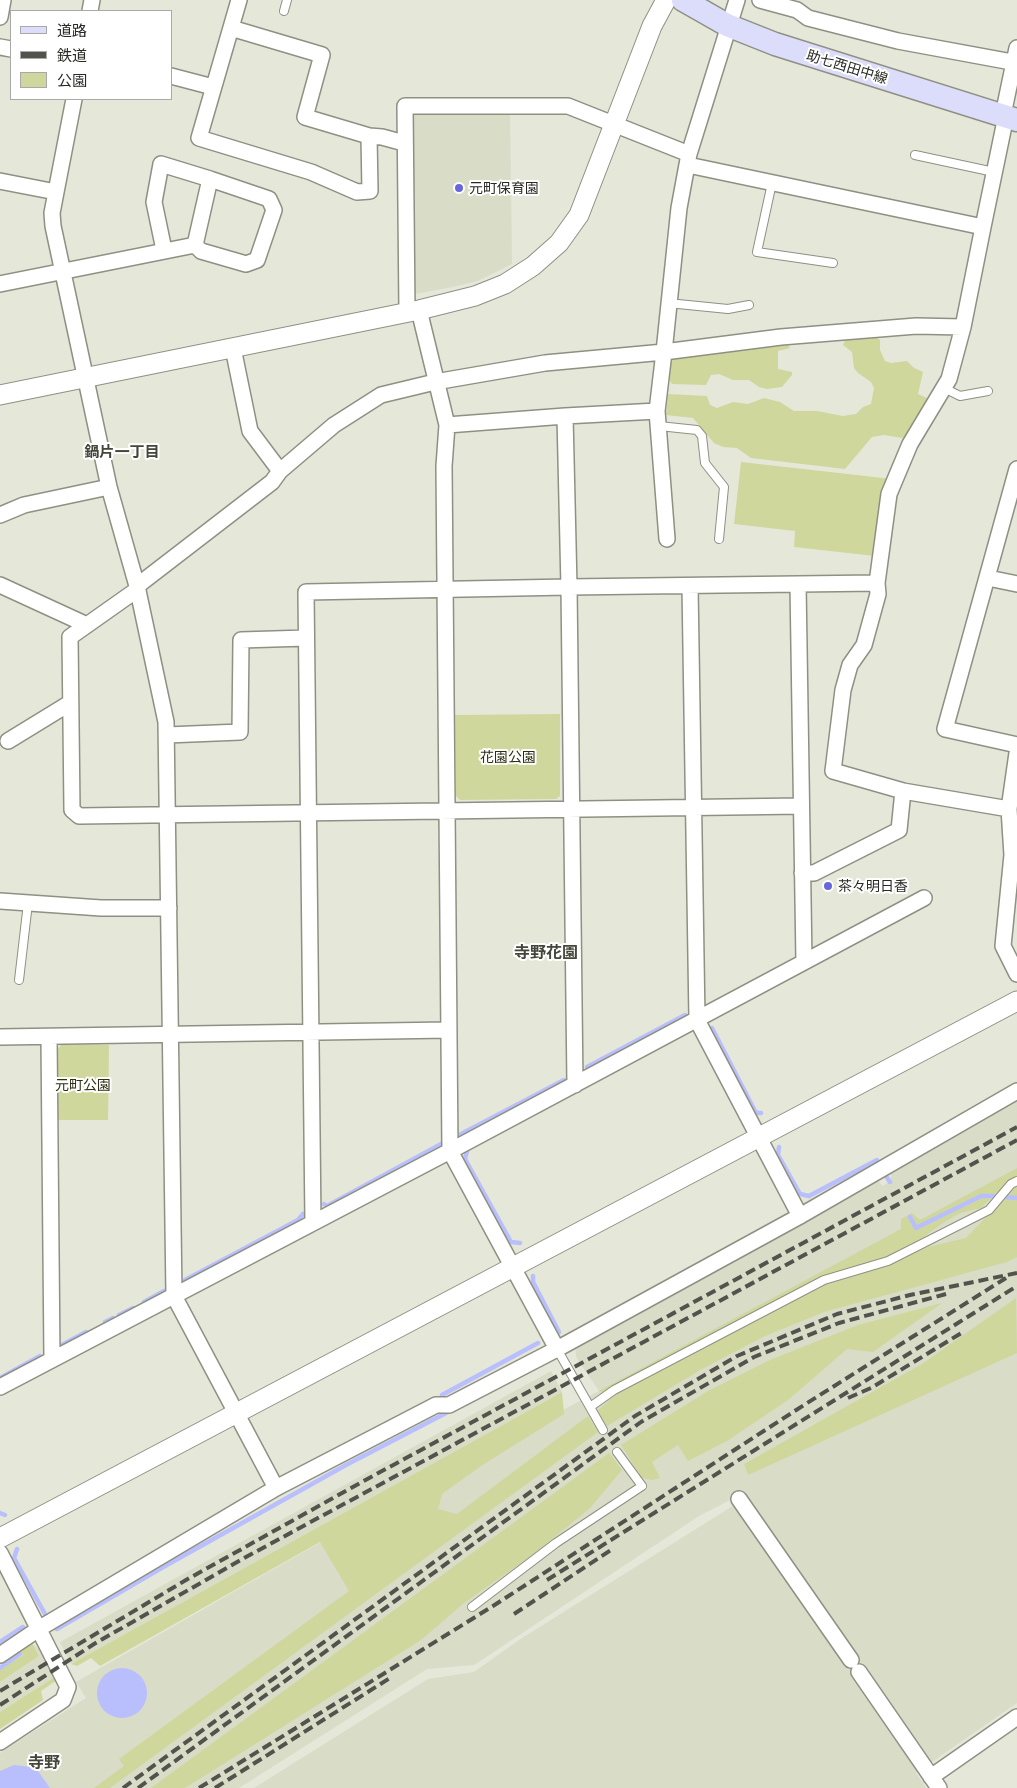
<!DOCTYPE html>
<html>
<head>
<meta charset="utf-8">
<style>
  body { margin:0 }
  #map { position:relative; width:1017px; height:1788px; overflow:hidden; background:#e5e7d9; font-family:"Exo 2","Noto Sans JP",sans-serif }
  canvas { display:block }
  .legend { position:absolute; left:10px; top:10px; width:162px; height:90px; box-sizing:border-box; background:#fff; border:1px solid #a9aaa8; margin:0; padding:6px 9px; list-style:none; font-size:15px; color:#292a25 }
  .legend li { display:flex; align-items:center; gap:10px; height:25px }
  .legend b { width:25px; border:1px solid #a9aaa8 }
</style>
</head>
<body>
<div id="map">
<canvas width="1017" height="1788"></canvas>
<ul class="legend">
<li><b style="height:6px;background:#dcddfa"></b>道路</li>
<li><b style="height:6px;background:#52534c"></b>鉄道</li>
<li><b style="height:14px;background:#d0d79d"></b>公園</li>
</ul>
</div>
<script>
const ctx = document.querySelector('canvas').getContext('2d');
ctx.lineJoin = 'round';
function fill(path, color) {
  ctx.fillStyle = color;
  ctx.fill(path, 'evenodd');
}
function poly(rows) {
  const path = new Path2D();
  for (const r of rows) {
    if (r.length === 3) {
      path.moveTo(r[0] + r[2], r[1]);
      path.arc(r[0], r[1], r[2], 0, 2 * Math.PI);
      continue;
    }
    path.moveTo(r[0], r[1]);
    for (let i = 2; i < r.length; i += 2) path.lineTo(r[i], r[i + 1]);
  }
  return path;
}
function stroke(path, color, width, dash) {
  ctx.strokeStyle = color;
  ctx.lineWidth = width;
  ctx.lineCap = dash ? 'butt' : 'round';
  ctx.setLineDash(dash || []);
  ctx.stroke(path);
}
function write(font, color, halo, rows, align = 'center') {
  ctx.font = font + ' "Exo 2","Noto Sans JP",sans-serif';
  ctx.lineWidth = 4;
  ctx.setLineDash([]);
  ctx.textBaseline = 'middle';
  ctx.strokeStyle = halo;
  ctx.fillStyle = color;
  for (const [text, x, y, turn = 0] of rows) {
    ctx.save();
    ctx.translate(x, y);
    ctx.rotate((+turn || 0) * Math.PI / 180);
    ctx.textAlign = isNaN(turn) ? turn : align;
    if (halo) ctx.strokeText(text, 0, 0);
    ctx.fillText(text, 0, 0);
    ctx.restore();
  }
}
const built = poly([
  [407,110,510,112,512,264,478,281,453,287,415,294,409,291],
  [1017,1100,1017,1703,916,1773,926,1788,254,1788,428,1679,474,1672,519,1640,731,1507,746,1492,699,1516,474,1665,427,1669,239,1788,0,1788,0,1753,86,1698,76,1682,435,1477,599,1391,576,1357,575,1343,876,1179,883,1186,891,1180,891,1170],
  [551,1371,562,1392,71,1664,60,1642],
  [32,1643,43,1652,56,1676,0,1712,0,1682,39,1656]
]);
const green = poly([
  [860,336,876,337,880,340,880,350,885,361,891,363,907,361,914,368,923,372,918,394,929,399,910,434,902,438,884,435,872,437,845,469,751,458,737,448,723,447,714,443,693,418,666,415,668,394,707,396,710,405,717,408,733,402,748,404,764,398,780,402,794,411,817,411,843,416,856,414,863,407,871,404,874,388,871,382,858,373,854,368,852,352,843,345,846,338],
  [787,343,790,348,778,351,778,369,792,372,792,375,782,387,767,389,759,387,749,380,733,380,719,374,711,375,706,385,672,384,670,381,670,359,672,356],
  [741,462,892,479,875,556,794,547,795,531,734,524],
  [560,714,560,796,556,799,460,800,456,796,455,715],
  [62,1044,109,1045,108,1120,57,1120,57,1050],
  [1017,1168,1017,1177,1010,1180,981,1208,960,1213,946,1221,922,1238,890,1255,824,1277,602,1392,599,1391,901,1229,901,1219,912,1213,920,1220],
  [1017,1185,1017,1257,1007,1262,824,1312,763,1337,702,1369,607,1426,597,1411,616,1394,825,1285,883,1267,928,1247,966,1238],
  [1016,1298,1017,1353,748,1475,744,1464,922,1364],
  [942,1303,873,1352,847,1349,788,1400,727,1441,688,1461,678,1445,652,1462,660,1478,653,1480,642,1478,621,1445,708,1391,770,1360,858,1325],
  [562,1392,564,1414,481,1466,442,1494,438,1509,457,1514,588,1416,598,1432,110,1788,94,1788,124,1766,119,1759,349,1591,320,1542,100,1666,91,1658,77,1666,71,1664],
  [609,1453,622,1470,590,1508,535,1553,464,1603,421,1640,185,1788,151,1788],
  [32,1643,39,1656,0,1682,0,1670,23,1655,20,1650],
  [56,1676,57,1680,41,1691,43,1700,0,1729,0,1712]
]);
const water = poly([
  [122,1693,25],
  [14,1765,31,1767,38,1771,50,1788,0,1788,0,1771]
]);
const stream = poly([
  [712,1028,756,1113,761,1113],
  [587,1067,685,1015],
  [461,1134,564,1080],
  [779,1147,778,1155,800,1194,809,1196,877,1160],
  [467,1151,465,1159,511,1242,520,1243],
  [886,1176,890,1182],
  [1005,1197,1017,1198],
  [324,1204,327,1206,443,1143],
  [910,1217,916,1228,981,1196,994,1196],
  [533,1276,533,1282,559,1332],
  [185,1280,298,1220,303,1214],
  [144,1302,164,1291],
  [119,1315,133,1308],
  [105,1322,113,1318],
  [60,1346,86,1332],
  [0,1378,40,1356],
  [442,1395,538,1343],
  [0,1513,5,1515],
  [17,1549,14,1558,45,1614],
  [57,1629,165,1566,346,1465,446,1413],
  [0,1642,23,1627],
  [0,1668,20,1654]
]);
const service = poly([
  [284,11,287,0],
  [915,155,994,172],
  [772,183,757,252,833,263],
  [668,303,728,309,749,305],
  [944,388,960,396,988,391],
  [659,426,697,430,702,436,705,463,724,487,719,539],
  [19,980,28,903],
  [557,1349,603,1430],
  [590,1407,614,1390,824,1280,888,1261,989,1210,1011,1184,1017,1181],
  [472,1607,556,1543,642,1486,617,1452]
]);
const minor = poly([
  [760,0,797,10,808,18,898,41,1017,63],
  [90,11,92,0],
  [0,17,3,0],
  [231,28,322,55,305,117,369,136,370,191,357,192,311,172,199,138,239,0],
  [0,47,11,49],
  [171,76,213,87],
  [1003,115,1017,48],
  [369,136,382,137,404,143],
  [688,165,983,227,1006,116],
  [0,181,56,192,74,99],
  [56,192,52,213,53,226,109,487,137,586,166,722,174,1296,276,1488],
  [195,245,201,251,246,264,257,260,274,210,269,199,210,179],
  [0,284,195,245,210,179,161,164,154,202,164,250],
  [419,310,447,425,444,466,450,1151,557,1349],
  [407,312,405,106,568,106,689,154],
  [233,348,250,431,280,471],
  [565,416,657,411],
  [447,425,565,416,569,587,798,584,804,962],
  [1017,469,945,729,1017,745],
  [0,515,24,505,109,487],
  [667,539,657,411,664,352,781,337,916,326,963,327,983,227],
  [988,578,1017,584],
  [798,584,877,583],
  [0,585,87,625],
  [137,586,272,482,280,471,334,425,381,395,435,382,545,363,664,352,679,208,689,154,737,0],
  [690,586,697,1020,800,1216],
  [138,589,70,637,72,810,79,816,801,806],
  [167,735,240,732,241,640,306,638],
  [8,741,70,703],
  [1017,753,1009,809,1012,855,1003,946,1017,974],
  [903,791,1009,809],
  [802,873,814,873,899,830,903,791,833,771,843,690,850,665,864,645,878,594,877,583,889,494,910,444,949,379,963,327],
  [0,901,101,908,169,908],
  [0,1037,449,1030],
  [49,1037,52,1359],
  [313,1223,306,592,569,587,575,1085],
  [0,1387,450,1151,924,898],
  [739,1499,851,1660],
  [0,1553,68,1687,63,1700,0,1742],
  [0,1655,40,1628,276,1488,436,1405,449,1405,557,1349,800,1216,1017,1091],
  [859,1672,939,1788],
  [931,1777,1017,1717]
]);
const tertiary = poly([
  [0,395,419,310,475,296,505,284,533,266,559,243,579,215,652,26,666,0],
  [0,1538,1017,1001]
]);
const secondary = poly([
  [683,0,727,25,775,44,1017,120]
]);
const rail = poly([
  [848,1398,871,1388,963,1332],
  [547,1580,1017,1286],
  [514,1614,614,1548],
  [0,1691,186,1580,360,1483,1017,1127],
  [0,1705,94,1644,246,1557,1017,1140],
  [123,1788,635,1416,737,1356,837,1314,910,1295,1017,1273],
  [138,1788,641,1422,754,1357,839,1323,946,1294],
  [199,1788,493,1606,804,1405,1006,1278],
  [215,1788,390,1678]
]);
const markers = [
  [459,188,5,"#6766df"],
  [828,886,5,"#6766df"]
];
const streetNames = [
  ["助七西田中線",847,67,17]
];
const poiNames = [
  ["元町保育園",469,188],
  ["茶々明日香",838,886]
];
const parkNames = [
  ["花園公園",508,757],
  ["元町公園",83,1085]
];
const neighbourhoodNames = [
  ["鍋片一丁目",122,452]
];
const quarterNames = [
  ["寺野花園",546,953],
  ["寺野",44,1763]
];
fill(built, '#d9dcc7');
fill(green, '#d0d79d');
fill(water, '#b8bffc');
stroke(stream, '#b8bffc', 4.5);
stroke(service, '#8f9083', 10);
stroke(minor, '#8f9083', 18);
stroke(tertiary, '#8f9083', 21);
stroke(secondary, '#8f9083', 25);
stroke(service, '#fff', 8);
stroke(minor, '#fff', 15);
stroke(tertiary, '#fff', 19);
stroke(secondary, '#dcddfa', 22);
stroke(rail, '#52534c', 4, [10, 5]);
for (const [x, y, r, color] of markers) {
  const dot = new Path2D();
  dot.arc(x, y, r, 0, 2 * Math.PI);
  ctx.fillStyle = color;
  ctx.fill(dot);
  stroke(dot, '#fff', 2);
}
write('14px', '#292a25', '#fff', streetNames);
write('14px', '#292a25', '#fff', poiNames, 'left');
write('14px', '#2c2f11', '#fff', parkNames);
write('bold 15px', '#44463a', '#fff', neighbourhoodNames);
write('bold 16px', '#44463a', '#fff', quarterNames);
</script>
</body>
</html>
